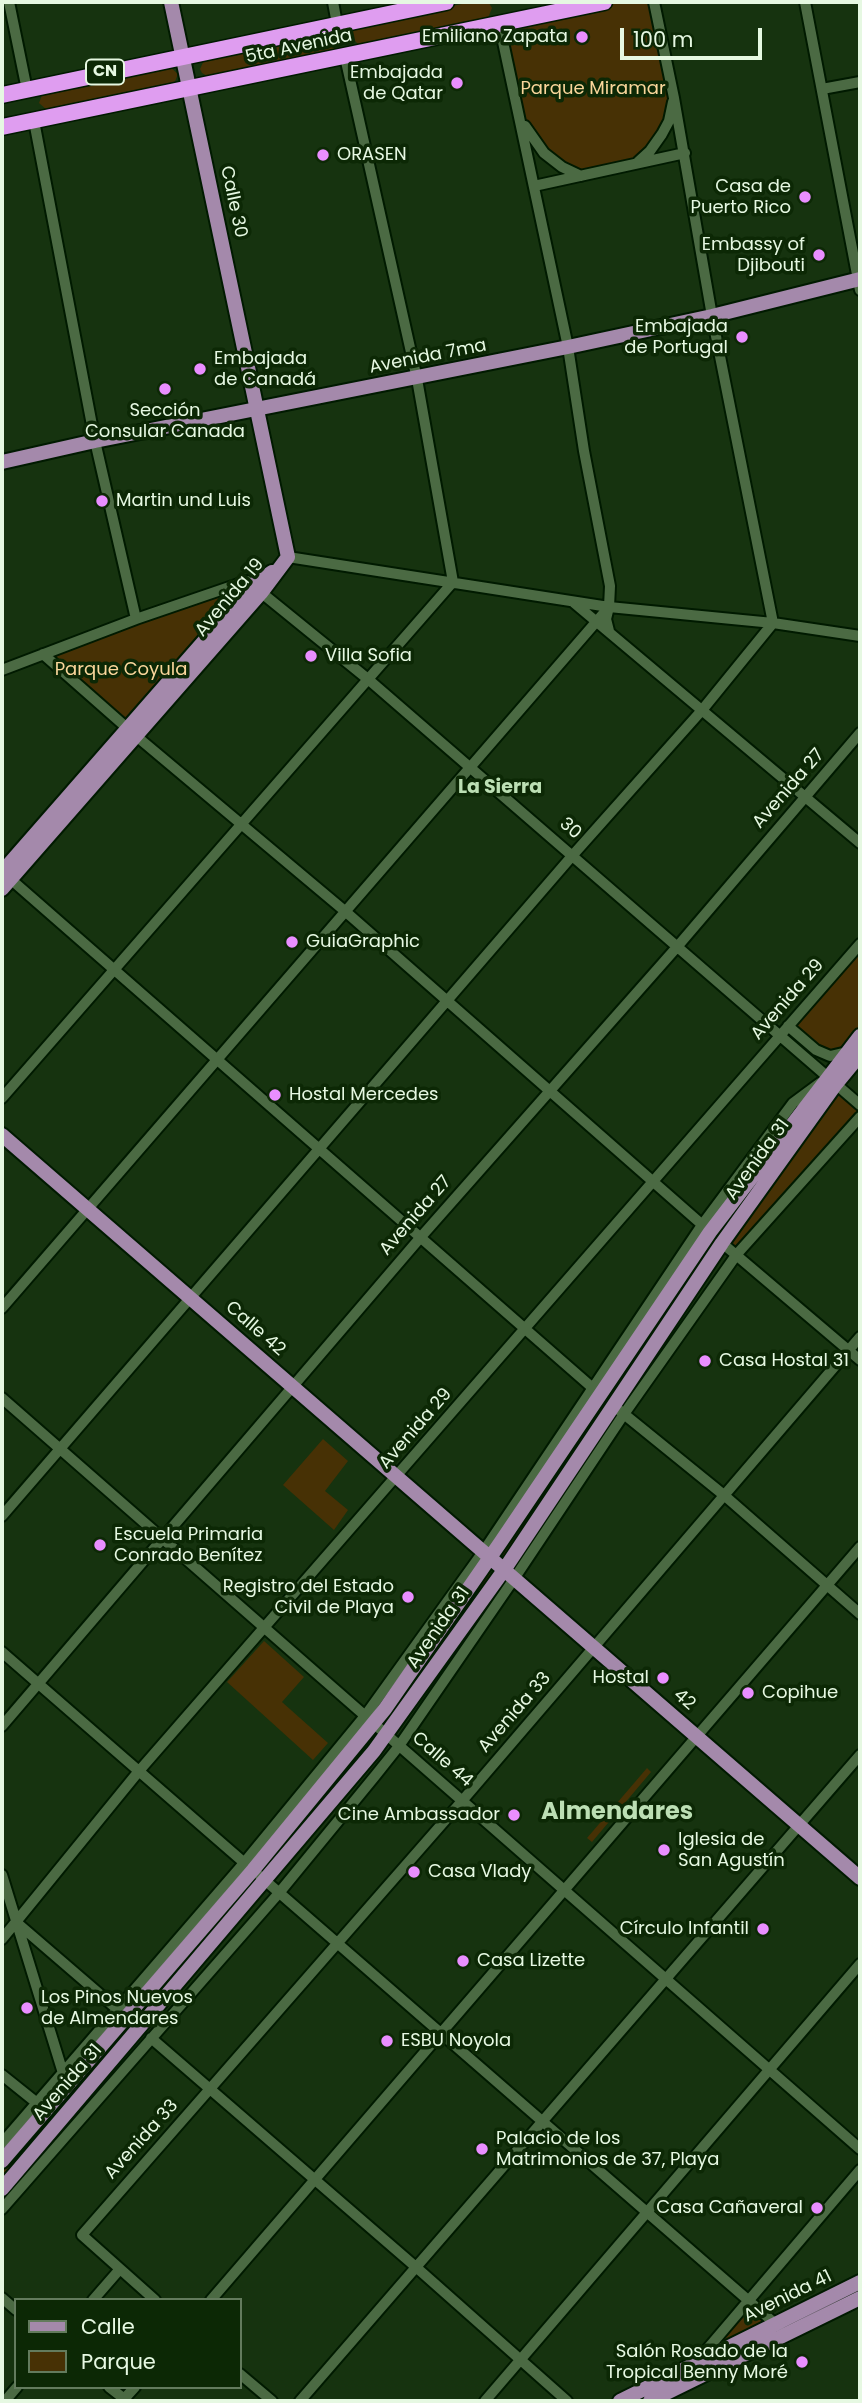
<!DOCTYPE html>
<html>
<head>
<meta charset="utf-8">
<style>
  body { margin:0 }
  #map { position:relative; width:862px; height:2403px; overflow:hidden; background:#16330f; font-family:Poppins,sans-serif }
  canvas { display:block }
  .frame { position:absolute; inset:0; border:4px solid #e6f8e2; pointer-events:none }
  .legend { position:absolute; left:14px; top:2298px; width:228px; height:91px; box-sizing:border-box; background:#0c2805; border:2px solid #637b5d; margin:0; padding:9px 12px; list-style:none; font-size:21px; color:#e6f8e2 }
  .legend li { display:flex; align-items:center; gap:14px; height:35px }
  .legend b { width:35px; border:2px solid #637b5d }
  .scale { position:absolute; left:620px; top:28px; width:142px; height:32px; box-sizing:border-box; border:4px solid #e6f8e2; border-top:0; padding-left:9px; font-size:21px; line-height:24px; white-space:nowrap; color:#e6f8e2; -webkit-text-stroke:5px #0c2805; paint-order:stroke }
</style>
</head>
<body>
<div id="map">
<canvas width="862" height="2403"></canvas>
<div class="frame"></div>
<ul class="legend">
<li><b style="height:9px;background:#a489ab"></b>Calle</li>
<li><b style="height:19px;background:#473105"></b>Parque</li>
</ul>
<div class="scale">100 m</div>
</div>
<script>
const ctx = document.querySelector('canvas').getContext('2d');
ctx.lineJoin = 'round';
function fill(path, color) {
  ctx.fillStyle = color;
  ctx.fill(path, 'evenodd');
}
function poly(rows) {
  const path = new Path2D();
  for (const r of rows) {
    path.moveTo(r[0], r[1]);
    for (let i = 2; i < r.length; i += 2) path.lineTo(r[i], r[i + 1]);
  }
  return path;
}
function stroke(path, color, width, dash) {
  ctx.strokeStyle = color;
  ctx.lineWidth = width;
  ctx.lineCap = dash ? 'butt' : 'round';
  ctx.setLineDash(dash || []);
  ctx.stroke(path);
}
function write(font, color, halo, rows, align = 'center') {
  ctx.font = font + ' Poppins,sans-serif';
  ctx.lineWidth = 7;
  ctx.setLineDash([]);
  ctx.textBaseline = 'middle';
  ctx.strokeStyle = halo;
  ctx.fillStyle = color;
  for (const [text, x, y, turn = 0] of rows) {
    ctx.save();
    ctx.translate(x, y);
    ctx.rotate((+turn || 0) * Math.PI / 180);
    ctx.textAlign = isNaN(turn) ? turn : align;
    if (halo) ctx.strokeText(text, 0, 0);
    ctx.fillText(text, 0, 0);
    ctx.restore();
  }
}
const green = poly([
  [472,2,489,3,492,8,488,18,358,44,350,36,355,25],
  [604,2,654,2,674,98,669,121,636,164,581,176,562,167,520,118,499,23],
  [329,33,338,41,333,51,209,77,202,73,200,69,205,58],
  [170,67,178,74,174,84,48,111,39,103,43,92],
  [234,590,237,594,124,722,50,655],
  [860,944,860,1035,847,1052,827,1049,788,1026],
  [836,1084,860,1105,860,1117,739,1252,722,1243],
  [828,1085,605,1405,504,1556,501,1553,715,1236],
  [323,1439,348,1461,325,1491,348,1510,334,1530,283,1485],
  [488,1572,491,1574,390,1719,388,1717],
  [264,1641,304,1677,282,1702,328,1743,313,1760,227,1682],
  [647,1768,651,1772,592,1842,587,1838],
  [256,1878,258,1879,2,2176,2,2172],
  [750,2302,776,2324,693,2365]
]);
const minor = poly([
  [9,2,27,90],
  [333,2,337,24],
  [805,2,860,290],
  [499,23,568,347,584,451,610,586,609,607,606,619,609,631],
  [822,89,860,82],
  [34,121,95,441,136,619],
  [525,126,544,153,562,167,581,176],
  [638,162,650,151,662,134,669,121,673,102],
  [534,186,685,153],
  [288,557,609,607,773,623,860,636],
  [573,602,860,843],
  [43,654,135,735,346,912,707,1229],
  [2,670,136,619,247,581,369,680,860,1105],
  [7,876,595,1390],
  [788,1026,816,1050,830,1056,847,1052],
  [2,1098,453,582,417,379,345,57],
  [722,1243,860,1360],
  [2,1308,609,607],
  [2,1398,860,2149],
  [619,1410,725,1496,860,1614],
  [2,1516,572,856,703,709,773,623,712,316,674,98,654,2],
  [2,1652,248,1866],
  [2,1726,420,1238,677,947,860,733],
  [2,1875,63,2073],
  [260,1876,779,2327],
  [16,1922,117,2009],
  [2,1939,139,1771,860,944],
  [151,2038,417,2268,567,2401],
  [2,2075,37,2103],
  [2,2143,244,1863,365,1716,483,1552,702,1225,793,1103,820,1083],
  [2,2209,279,1893,375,1776,399,1746,514,1579,624,1414,737,1254,860,1117],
  [2,2298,16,2310],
  [93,2300,120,2269],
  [155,2300,82,2235,462,1801,860,1337],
  [211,2300,860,1547],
  [698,2360,860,2170],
  [240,2374,272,2401],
  [109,2387,127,2401],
  [124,2399,135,2387],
  [5,2401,17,2387],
  [300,2401,860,1755],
  [485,2401,860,1964]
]);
const major = poly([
  [171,2,288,557],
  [2,462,95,441,568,347,712,316,860,279],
  [2,872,253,585,272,572],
  [2,889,261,593,288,557],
  [2,1135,860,1878],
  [2,2161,253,1870,385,1709,500,1543,710,1232,860,1036],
  [2,2189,374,1751,504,1570,722,1243,836,1084,860,1055],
  [620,2401,860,2282],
  [650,2401,860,2298]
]);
const highway = poly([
  [2,95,446,2],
  [2,127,604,2]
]);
const markers = [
  [582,37,7,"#e98eff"],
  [457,83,7,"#e98eff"],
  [323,155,7,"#e98eff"],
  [805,197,7,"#e98eff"],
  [819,255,7,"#e98eff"],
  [742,337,7,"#e98eff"],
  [200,369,7,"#e98eff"],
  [165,389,7,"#e98eff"],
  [102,501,7,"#e98eff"],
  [311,656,7,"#e98eff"],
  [292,942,7,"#e98eff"],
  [275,1095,7,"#e98eff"],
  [705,1361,7,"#e98eff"],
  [100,1545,7,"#e98eff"],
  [408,1597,7,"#e98eff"],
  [663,1678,7,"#e98eff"],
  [748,1693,7,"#e98eff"],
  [514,1815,7,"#e98eff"],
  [664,1850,7,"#e98eff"],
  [414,1872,7,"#e98eff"],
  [763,1929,7,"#e98eff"],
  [463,1961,7,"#e98eff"],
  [27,2008,7,"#e98eff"],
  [387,2041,7,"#e98eff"],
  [482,2149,7,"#e98eff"],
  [817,2208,7,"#e98eff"],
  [802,2362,7,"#e98eff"]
];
const shields = [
  [105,72,38]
];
const shieldNames = [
  ["CN",105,72]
];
const poiNames = [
  ["Emiliano Zapata",568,37,"right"],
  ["Embajada",443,73,"right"],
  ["de Qatar",443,94,"right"],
  ["ORASEN",337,155],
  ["Casa de",791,187,"right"],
  ["Puerto Rico",791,208,"right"],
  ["Embassy of",805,245,"right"],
  ["Djibouti",805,266,"right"],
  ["Embajada",728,327,"right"],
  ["de Portugal",728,348,"right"],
  ["Embajada",214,359],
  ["de Canadá",214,380],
  ["Sección",165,411,"center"],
  ["Consular Canada",165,432,"center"],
  ["Martin und Luis",116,501],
  ["Villa Sofia",325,656],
  ["GuiaGraphic",306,942],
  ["Hostal Mercedes",289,1095],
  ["Casa Hostal 31",719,1361],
  ["Escuela Primaria",114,1535],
  ["Conrado Benítez",114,1556],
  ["Registro del Estado",394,1587,"right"],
  ["Civil de Playa",394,1608,"right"],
  ["Hostal",649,1678,"right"],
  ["Copihue",762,1693],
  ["Cine Ambassador",500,1815,"right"],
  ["Iglesia de",678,1840],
  ["San Agustín",678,1861],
  ["Casa Vlady",428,1872],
  ["Círculo Infantil",749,1929,"right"],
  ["Casa Lizette",477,1961],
  ["Los Pinos Nuevos",41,1998],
  ["de Almendares",41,2019],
  ["ESBU Noyola",401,2041],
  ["Palacio de los",496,2139],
  ["Matrimonios de 37, Playa",496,2160],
  ["Casa Cañaveral",803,2208,"right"],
  ["Salón Rosado de la",788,2352,"right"],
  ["Tropical Benny Moré",788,2373,"right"]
];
const streetNames = [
  ["5ta Avenida",299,47,-12],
  ["Calle 30",233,202,78],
  ["Avenida 7ma",428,357,-11],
  ["Avenida 19",230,598,-50],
  ["Avenida 27",789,789,-49],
  ["30",570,829,41],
  ["Avenida 29",788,1000,-49],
  ["Avenida 31",758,1160,-54],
  ["Avenida 27",416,1216,-49],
  ["Calle 42",255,1329,41],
  ["Avenida 29",416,1429,-49],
  ["Avenida 31",439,1628,-55],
  ["42",684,1700,41],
  ["Avenida 33",515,1713,-49],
  ["Calle 44",442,1760,41],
  ["Avenida 31",68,2083,-49],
  ["Avenida 33",142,2140,-48],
  ["Avenida 41",788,2297,-26]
];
const parkNames = [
  ["Parque Miramar",593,89],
  ["Parque Coyula",121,670]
];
const neighbourhoodNames = [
  ["La Sierra",500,788]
];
const districtNames = [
  ["Almendares",617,1813]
];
fill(green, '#473105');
stroke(minor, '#001a00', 14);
stroke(major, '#001a00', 18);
stroke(highway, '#001a00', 19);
stroke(minor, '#4b6a43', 10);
stroke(major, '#a489ab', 14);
stroke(highway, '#df9df0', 16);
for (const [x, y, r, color] of markers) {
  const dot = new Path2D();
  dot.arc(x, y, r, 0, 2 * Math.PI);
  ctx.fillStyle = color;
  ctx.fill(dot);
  stroke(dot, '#0c2805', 2.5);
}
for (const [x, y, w] of shields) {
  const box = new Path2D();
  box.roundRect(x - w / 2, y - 12.5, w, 25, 5);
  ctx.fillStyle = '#0c2805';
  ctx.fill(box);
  stroke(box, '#e6f8e2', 2);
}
write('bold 16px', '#e6f8e2', null, shieldNames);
write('18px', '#e6f8e2', '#0c2805', poiNames, 'left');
write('18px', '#e6f8e2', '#0c2805', streetNames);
write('18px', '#fad69b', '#0c2805', parkNames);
write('bold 19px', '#bcdfb4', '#0c2805', neighbourhoodNames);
write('bold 24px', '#bcdfb4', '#0c2805', districtNames);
</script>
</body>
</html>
